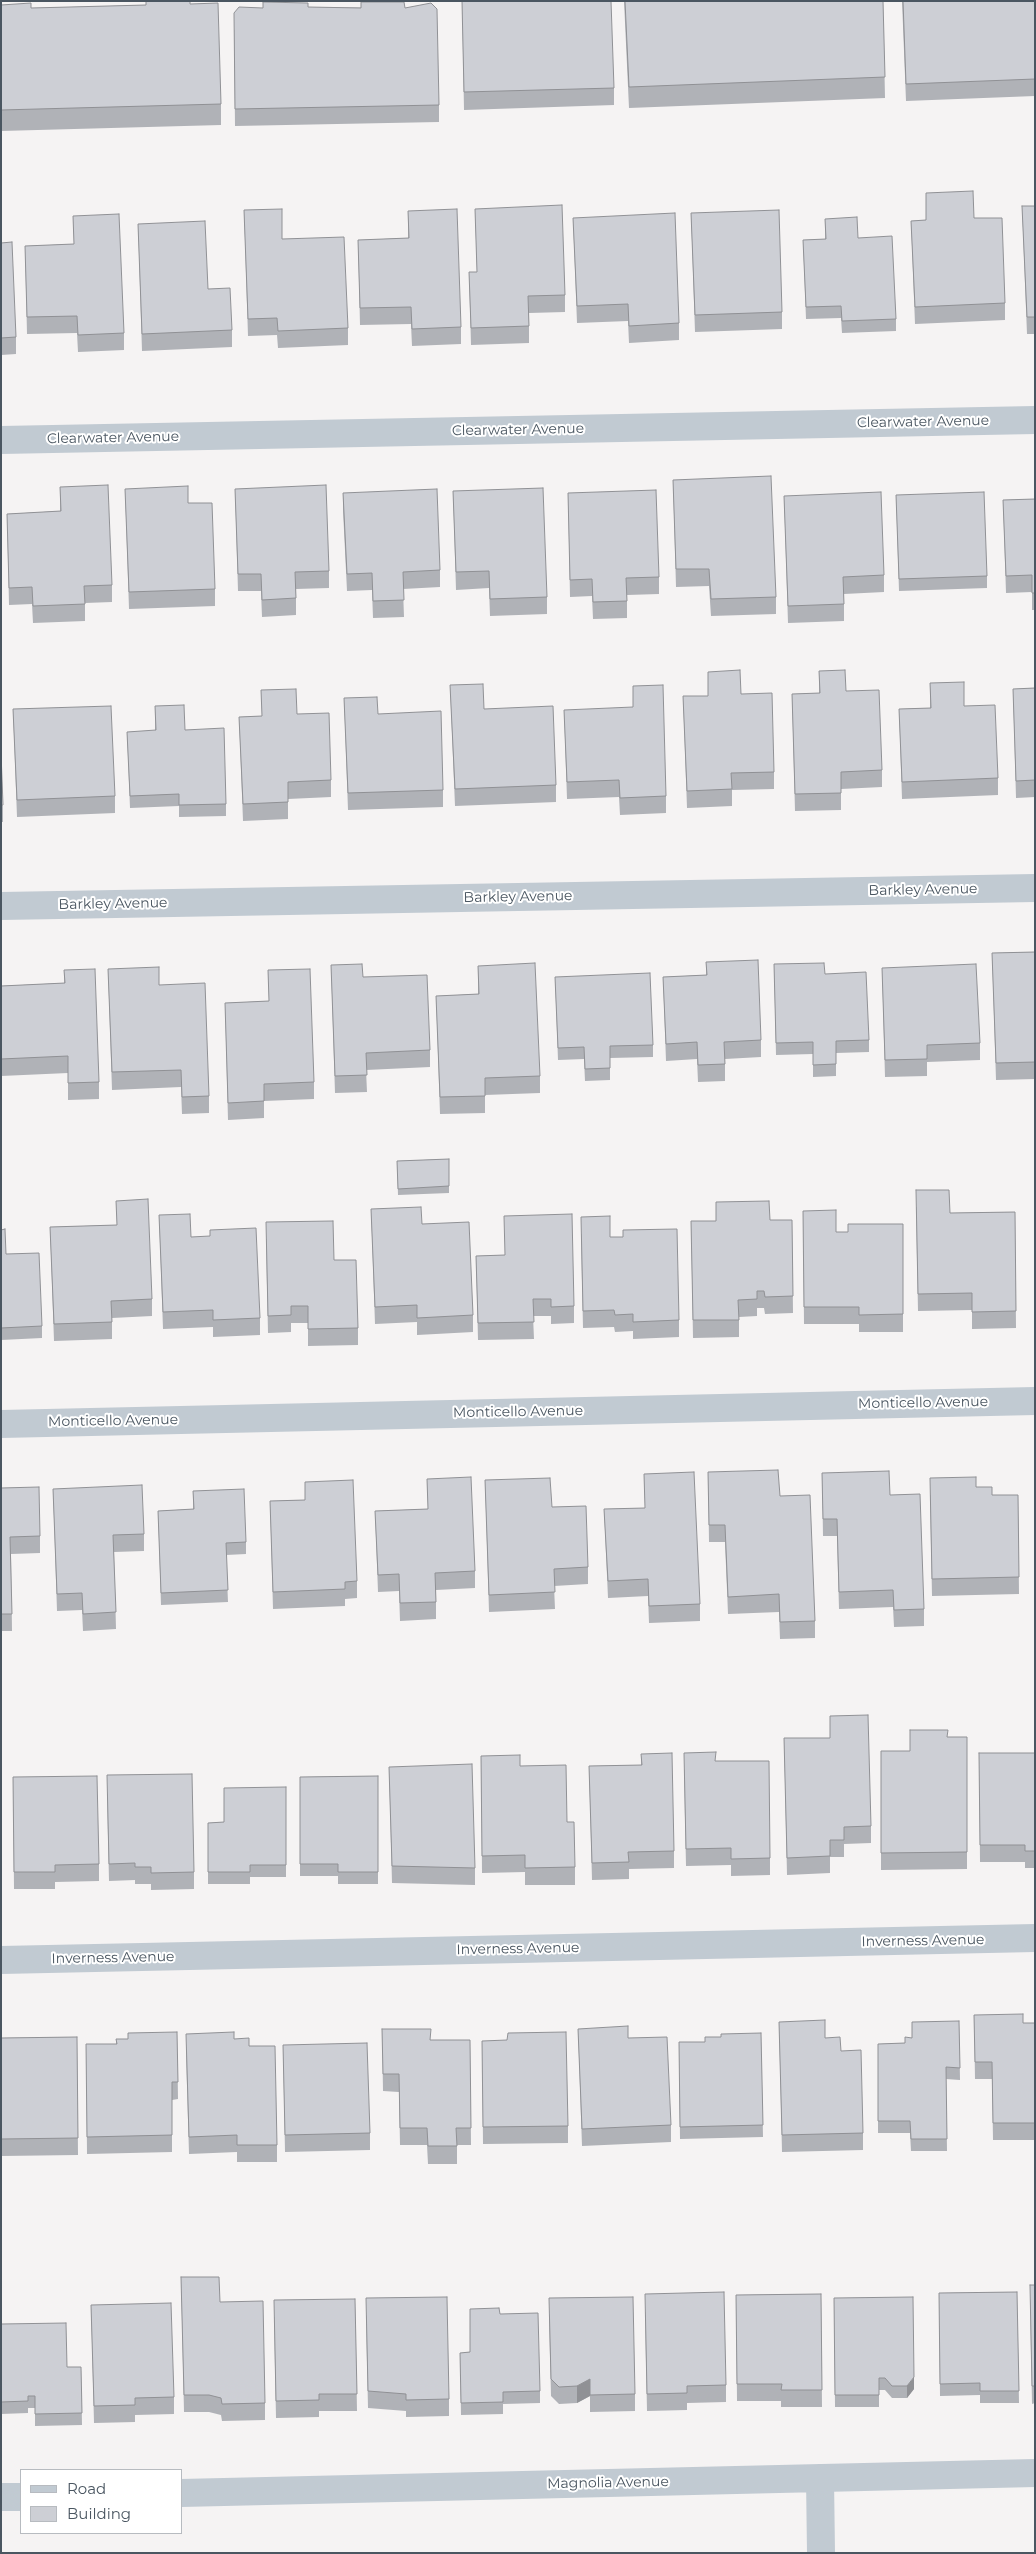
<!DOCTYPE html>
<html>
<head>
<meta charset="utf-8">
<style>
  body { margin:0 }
  #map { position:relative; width:1036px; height:2554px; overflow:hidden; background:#f5f3f3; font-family:Montserrat,sans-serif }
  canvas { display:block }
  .frame { position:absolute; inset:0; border:2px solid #4a5661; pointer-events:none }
  .legend { position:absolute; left:20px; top:2469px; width:162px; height:65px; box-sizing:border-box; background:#fff; border:1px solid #b7bbc0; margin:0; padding:6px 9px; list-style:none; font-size:15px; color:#4a5661 }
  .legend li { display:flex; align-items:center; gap:10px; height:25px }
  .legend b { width:25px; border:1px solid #b7bbc0 }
</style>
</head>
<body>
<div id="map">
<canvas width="1036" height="2554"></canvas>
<div class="frame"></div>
<ul class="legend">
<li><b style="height:6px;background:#c1cad2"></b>Road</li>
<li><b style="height:14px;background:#cdcfd5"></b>Building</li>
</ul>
</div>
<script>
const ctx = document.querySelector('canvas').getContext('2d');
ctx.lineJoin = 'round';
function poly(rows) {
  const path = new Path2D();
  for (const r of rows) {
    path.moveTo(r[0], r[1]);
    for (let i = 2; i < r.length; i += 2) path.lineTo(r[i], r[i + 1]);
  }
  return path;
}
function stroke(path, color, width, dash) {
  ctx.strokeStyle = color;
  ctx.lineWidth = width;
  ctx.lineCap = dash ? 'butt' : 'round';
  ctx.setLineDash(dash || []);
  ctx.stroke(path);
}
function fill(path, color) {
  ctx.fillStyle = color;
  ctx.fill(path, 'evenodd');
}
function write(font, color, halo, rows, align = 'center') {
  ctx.font = font + ' Montserrat,sans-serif';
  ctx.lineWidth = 4;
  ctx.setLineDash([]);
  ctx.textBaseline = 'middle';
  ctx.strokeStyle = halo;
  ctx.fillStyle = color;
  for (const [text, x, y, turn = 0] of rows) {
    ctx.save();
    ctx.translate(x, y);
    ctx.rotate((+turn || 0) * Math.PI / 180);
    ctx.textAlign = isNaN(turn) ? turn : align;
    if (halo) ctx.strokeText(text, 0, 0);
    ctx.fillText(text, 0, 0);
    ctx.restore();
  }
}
const minor = poly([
  [1,440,1035,420],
  [1,906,1035,888],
  [1,1424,1035,1401],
  [1,1960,1035,1938],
  [820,2478,821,2553],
  [181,2493,1035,2473],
  [1,2497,21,2497]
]);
const wall = poly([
  [462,1,614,88,614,105,464,110],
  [624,1,883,1,885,98,629,108],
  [902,1,1035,1,1035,96,906,101],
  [190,4,221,104,221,125,1,131,1,5,31,8],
  [308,7,405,8,439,105,439,122,235,126,234,30,263,8],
  [1022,206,1035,206,1035,334,1027,334],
  [475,209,565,295,565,312,529,313,529,343,471,345,469,272,477,272],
  [244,210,282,239,348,328,348,345,278,348,277,335,248,336],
  [408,211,461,327,461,344,412,346,411,324,360,325,358,240,408,238],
  [691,213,782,312,782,329,695,332],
  [73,216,124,333,124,350,78,352,77,333,27,334,25,246,74,244],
  [573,218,679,323,679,340,629,343,628,321,577,323],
  [825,219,858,238,896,319,896,331,842,333,841,318,806,319,803,240,825,239],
  [926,220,1005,303,1005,320,915,324,911,221],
  [138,224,208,289,232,330,232,347,142,351],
  [1,243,16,337,16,354,1,355],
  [673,480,776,597,776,614,711,616,709,586,676,587],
  [60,487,112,585,112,602,85,603,85,621,33,623,32,604,9,605,7,514,60,511],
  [125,489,188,503,215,589,215,606,129,609],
  [235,489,329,571,329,588,296,589,296,615,262,617,261,591,238,591],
  [453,491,547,597,547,614,490,616,489,588,456,590],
  [343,493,440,570,440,587,403,589,404,617,373,618,372,590,347,591,343,510],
  [568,493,659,577,659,594,627,595,627,618,593,619,592,596,570,597],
  [896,495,987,576,987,588,899,591],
  [784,496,884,575,884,592,844,594,844,621,788,623],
  [1035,499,1035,610,1032,610,1032,592,1006,593,1003,500],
  [819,671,846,691,882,770,882,787,841,789,841,810,795,811,792,694,819,693],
  [708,672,741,694,774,772,774,789,732,790,732,806,687,808,683,696,708,696],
  [930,683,964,706,998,778,998,795,902,799,899,709,930,708],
  [450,685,484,709,556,785,556,802,455,806],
  [1035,688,1035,797,1016,798,1013,689],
  [261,690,297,714,331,780,331,797,288,799,288,819,243,821,239,717,262,716],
  [344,698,378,714,443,790,443,807,348,810],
  [155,706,185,730,226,804,226,816,179,817,179,806,130,808,127,732,155,731],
  [13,709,115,796,115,813,17,817],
  [564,710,666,796,666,813,620,815,619,797,567,799],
  [1,753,3,805,3,822,1,822],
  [1035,952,1035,1079,996,1080,992,953],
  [706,962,761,1040,761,1057,725,1059,725,1081,698,1082,697,1059,666,1061,663,977,706,975],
  [774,964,825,974,869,1040,869,1052,836,1053,836,1076,813,1077,813,1054,776,1055],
  [331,965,363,977,430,1050,430,1067,366,1070,367,1092,335,1093],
  [478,966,540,1076,540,1093,485,1095,485,1113,440,1114,436,996,478,994],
  [882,968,980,1043,980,1060,927,1062,927,1076,885,1077],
  [108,969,159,985,209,1096,209,1113,182,1114,181,1087,112,1090],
  [64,970,99,1082,99,1099,68,1100,68,1073,1,1076,1,986,64,983],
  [268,970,314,1082,314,1099,264,1101,264,1118,228,1120,225,1003,269,1001],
  [555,977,653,1045,653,1057,610,1058,610,1080,585,1081,584,1059,558,1060],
  [449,1159,449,1193,398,1195,397,1161],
  [116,1201,152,1299,152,1316,112,1318,112,1339,54,1341,50,1227,117,1225],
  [716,1202,770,1220,792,1220,793,1313,765,1314,764,1308,757,1308,757,1316,739,1317,739,1337,693,1338,691,1221,716,1221],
  [916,1207,950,1213,1015,1212,1016,1328,972,1329,972,1310,918,1311],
  [371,1209,422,1224,473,1315,473,1332,417,1335,417,1322,375,1324],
  [803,1211,836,1232,848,1232,903,1224,903,1332,859,1332,859,1324,804,1324],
  [159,1215,191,1237,260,1318,260,1335,213,1337,213,1327,163,1329],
  [1,1230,6,1254,42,1326,42,1338,1,1340],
  [581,1234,610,1237,679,1320,679,1337,633,1339,633,1331,615,1332,614,1327,583,1328],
  [266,1239,334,1260,358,1328,358,1345,308,1346,308,1323,291,1323,291,1332,268,1333],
  [505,1255,574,1306,574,1323,551,1324,551,1316,533,1316,534,1339,478,1340,476,1256],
  [708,1472,780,1496,815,1621,815,1638,780,1639,779,1612,728,1614,725,1542,709,1542],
  [822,1473,924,1609,924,1626,894,1627,893,1607,839,1609,837,1536,823,1536],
  [644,1474,700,1604,700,1621,649,1623,648,1596,608,1598,604,1509,645,1508],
  [427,1479,475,1571,475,1588,436,1590,436,1619,400,1621,399,1591,378,1592,375,1511,428,1509],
  [485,1480,552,1507,588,1567,588,1584,554,1586,555,1609,489,1612],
  [305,1482,357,1581,357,1598,345,1599,345,1606,273,1609,270,1501,305,1500],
  [976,1487,992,1495,1018,1495,1019,1594,932,1596,930,1495],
  [1,1488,40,1536,40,1553,11,1554,12,1631,1,1631],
  [53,1489,144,1534,144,1551,114,1552,116,1629,83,1631,82,1610,57,1611],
  [193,1491,246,1542,246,1554,226,1555,228,1602,161,1605,158,1511,193,1509],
  [948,1737,967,1737,967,1869,881,1870,881,1751,910,1751],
  [784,1738,871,1826,871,1843,844,1844,844,1857,830,1857,830,1873,787,1875],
  [979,1753,1035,1753,1035,1868,1025,1868,1025,1862,980,1862],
  [641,1754,674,1851,674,1868,629,1869,629,1879,592,1880,589,1766,641,1765],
  [481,1756,520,1766,567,1822,575,1867,575,1885,525,1885,525,1872,482,1873],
  [715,1761,770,1858,770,1875,731,1876,731,1865,686,1866,684,1770],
  [389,1767,475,1868,475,1885,392,1883],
  [378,1776,378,1884,338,1884,338,1876,300,1876,300,1777],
  [13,1777,99,1864,99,1881,55,1882,55,1889,14,1889],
  [286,1787,286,1877,250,1877,250,1884,208,1884,208,1823,224,1822],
  [107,1793,194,1872,194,1889,151,1890,151,1884,135,1884,135,1880,109,1881],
  [974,2015,1023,2023,1035,2023,1035,2140,993,2140,992,2079,975,2079],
  [959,2021,960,2080,946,2079,947,2151,911,2151,910,2133,878,2133,878,2044,905,2043,912,2038],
  [779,2022,825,2038,841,2051,863,2133,863,2150,782,2152],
  [382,2029,431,2040,470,2040,471,2145,457,2145,457,2164,428,2164,427,2145,400,2145,399,2092,383,2091],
  [578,2029,628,2038,671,2125,671,2142,582,2146],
  [177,2032,178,2099,172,2100,172,2152,87,2154,86,2044,116,2044,116,2039,128,2039],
  [761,2033,763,2137,680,2139,679,2042,705,2042,721,2037],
  [77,2037,78,2155,1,2156,1,2038],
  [234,2039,277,2145,277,2162,237,2162,237,2152,189,2154,186,2051],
  [482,2041,568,2126,568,2143,483,2144],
  [283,2045,370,2133,370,2150,285,2152],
  [181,2277,220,2302,265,2403,265,2420,222,2421,221,2415,209,2412,184,2412],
  [1035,2285,1035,2403,1032,2404,1030,2302],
  [1017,2292,1019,2403,980,2403,980,2395,940,2396,939,2293],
  [821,2294,822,2407,781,2407,781,2401,737,2401,736,2295],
  [834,2298,914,2389,907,2398,892,2398,885,2390,879,2390,879,2407,835,2407],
  [355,2299,357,2411,319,2411,319,2417,276,2418,274,2317],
  [91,2305,174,2397,174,2414,135,2415,135,2422,94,2423],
  [645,2312,726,2385,726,2402,687,2403,687,2410,647,2411],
  [500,2314,540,2391,540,2403,503,2404,503,2414,461,2415,460,2353,470,2352],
  [366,2315,449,2399,449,2416,406,2417,406,2411,368,2408],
  [549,2315,635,2394,635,2411,590,2412,590,2396,577,2403,559,2404,551,2396],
  [1,2324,67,2367,81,2367,82,2425,35,2426,35,2408,28,2408,28,2413,1,2414]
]);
const shadedWall = poly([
  [914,2377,914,2389,907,2398,907,2386],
  [590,2379,590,2396,577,2403,577,2386]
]);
const building = poly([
  [146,1,190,1,190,4,218,3,221,104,1,110,1,5,31,3,31,8,146,5,146,1],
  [462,1,611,1,614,88,464,92,462,1],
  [625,1,883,1,885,77,629,87,625,1],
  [903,1,1035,1,1035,79,906,84,903,1],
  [263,2,308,3,308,7,361,8,361,2,404,2,405,8,431,3,437,9,439,105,235,109,234,13,239,7,263,8,263,2],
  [973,191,974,218,1002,218,1005,303,915,307,911,221,926,220,926,193,973,191],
  [562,205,565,295,528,296,529,326,471,328,469,272,477,272,475,209,562,205],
  [1022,206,1035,206,1035,317,1027,317,1022,206],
  [282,209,282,239,344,237,348,328,278,331,277,318,248,319,244,210,282,209],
  [457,209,461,327,412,329,411,307,360,308,358,240,409,238,408,211,457,209],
  [779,210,782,312,695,315,691,213,779,210],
  [675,213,679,323,629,326,628,304,577,306,573,218,675,213],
  [119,214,124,333,78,335,77,316,27,317,25,246,74,244,73,216,119,214],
  [857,217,858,238,892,236,896,319,842,321,841,306,806,307,803,240,826,239,825,219,857,217],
  [205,221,208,289,230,288,232,330,142,334,138,224,205,221],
  [12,242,16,337,1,338,1,243,12,242],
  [771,476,776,597,711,599,709,569,676,569,673,480,771,476],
  [108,485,112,585,84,586,85,604,33,606,32,587,9,588,7,514,61,511,60,487,108,485],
  [326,485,329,571,295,572,296,598,262,600,261,574,238,574,235,489,326,485],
  [188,486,188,503,212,503,215,589,129,592,125,489,188,486],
  [543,488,547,597,490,599,489,571,456,572,453,491,543,488],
  [437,489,440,570,403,572,404,600,373,601,372,573,347,574,343,493,437,489],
  [656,490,659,577,626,578,627,601,593,602,592,579,570,580,568,493,656,490],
  [881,492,884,575,843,577,844,604,788,606,784,496,881,492],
  [984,492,987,576,899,579,896,495,984,492],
  [1035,499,1035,593,1032,593,1032,575,1006,576,1003,500,1035,499],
  [740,670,741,694,772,693,774,772,731,773,732,789,687,791,683,696,708,696,708,672,740,670],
  [845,670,846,691,879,690,882,770,841,772,841,793,795,794,792,694,820,693,819,671,845,670],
  [964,682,964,706,995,705,998,778,902,782,899,709,931,708,930,683,964,682],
  [483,684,484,709,553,706,556,785,455,789,450,685,483,684],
  [663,685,666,796,620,798,619,780,567,782,564,710,633,707,633,686,663,685],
  [1035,688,1035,780,1016,781,1013,689,1035,688],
  [296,689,297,714,329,713,331,780,288,782,288,802,243,804,239,717,262,716,261,690,296,689],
  [377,697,378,714,441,711,443,790,348,793,344,698,377,697],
  [184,705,185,730,224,728,226,804,179,805,179,794,130,796,127,732,156,730,155,706,184,705],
  [111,706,115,796,17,800,13,709,111,706],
  [1,753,3,805,1,805,1,753],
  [1035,952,1035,1062,996,1063,992,953,1035,952],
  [758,960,761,1040,724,1042,725,1064,698,1065,697,1042,666,1044,663,977,707,975,706,962,758,960],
  [535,963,540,1076,485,1078,485,1096,440,1097,436,996,479,994,478,966,535,963],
  [824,963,825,974,866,972,869,1040,836,1041,836,1064,813,1065,813,1042,776,1043,774,964,824,963],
  [362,964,363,977,427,975,430,1050,366,1053,367,1075,335,1076,331,965,362,964],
  [976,964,980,1043,927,1045,927,1059,885,1060,882,968,976,964],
  [159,967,159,985,205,983,209,1096,182,1097,181,1070,112,1072,108,969,159,967],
  [95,969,99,1082,68,1083,68,1056,1,1059,1,986,65,983,64,970,95,969],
  [310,969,314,1082,264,1084,264,1101,228,1103,225,1003,269,1001,268,970,310,969],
  [650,973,653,1045,610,1046,610,1068,585,1069,584,1047,558,1048,555,977,650,973],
  [449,1159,449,1186,398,1189,397,1161,449,1159],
  [916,1190,949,1190,950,1213,1015,1212,1016,1311,972,1312,972,1293,918,1294,916,1190],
  [148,1199,152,1299,111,1301,112,1322,54,1324,50,1227,117,1225,116,1201,148,1199],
  [769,1201,770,1220,792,1220,793,1296,765,1297,764,1291,757,1291,757,1299,738,1300,739,1320,693,1320,691,1221,716,1221,716,1202,769,1201],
  [421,1207,422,1224,469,1222,473,1315,417,1318,417,1305,375,1307,371,1209,421,1207],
  [836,1210,836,1232,848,1232,848,1224,903,1224,903,1314,859,1315,859,1307,804,1307,803,1211,836,1210],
  [190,1214,191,1237,210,1236,210,1230,256,1228,260,1318,213,1320,213,1310,163,1312,159,1215,190,1214],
  [572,1214,574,1306,551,1307,551,1299,533,1299,534,1322,478,1323,476,1256,505,1255,504,1216,572,1214],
  [610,1216,610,1237,623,1237,623,1230,677,1229,679,1320,633,1322,633,1314,615,1315,614,1310,583,1311,581,1217,610,1216],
  [333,1221,334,1260,356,1260,358,1328,308,1329,308,1306,291,1306,291,1315,268,1316,266,1222,333,1221],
  [5,1229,6,1254,39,1253,42,1326,1,1328,1,1230,5,1229],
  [778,1470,780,1496,810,1495,815,1621,780,1622,779,1594,728,1597,725,1525,709,1525,708,1472,778,1470],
  [889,1471,890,1495,920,1494,924,1609,894,1610,893,1590,839,1592,837,1519,823,1519,822,1473,889,1471],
  [694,1472,700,1604,649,1606,648,1579,608,1581,604,1509,645,1508,644,1474,694,1472],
  [471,1477,475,1571,435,1573,436,1602,400,1603,399,1574,378,1575,375,1511,428,1509,427,1479,471,1477],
  [976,1477,976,1487,992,1487,992,1495,1018,1495,1019,1577,932,1579,930,1478,976,1477],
  [550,1478,552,1507,586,1506,588,1567,554,1569,555,1592,489,1595,485,1480,550,1478],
  [353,1480,357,1581,345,1582,345,1589,273,1592,270,1501,305,1500,305,1482,353,1480],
  [142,1485,144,1534,113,1535,116,1612,83,1614,82,1593,57,1594,53,1489,142,1485],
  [39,1487,40,1536,10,1537,12,1614,1,1614,1,1488,39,1487],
  [244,1489,246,1542,226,1543,228,1590,161,1593,158,1511,194,1509,193,1491,244,1489],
  [868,1715,871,1826,844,1827,844,1840,830,1840,830,1856,787,1858,784,1738,830,1738,830,1716,868,1715],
  [910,1730,948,1730,947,1737,967,1737,967,1852,881,1853,881,1751,910,1751,910,1730],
  [716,1752,715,1761,769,1761,770,1858,731,1859,731,1848,686,1849,684,1753,716,1752],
  [672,1753,674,1851,628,1852,629,1862,592,1863,589,1766,642,1765,641,1754,672,1753],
  [979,1753,1035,1753,1035,1851,1025,1851,1025,1845,980,1845,979,1753],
  [520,1755,520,1766,566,1765,567,1822,574,1822,575,1867,525,1868,525,1855,482,1856,481,1756,520,1755],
  [472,1764,475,1868,392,1866,389,1767,472,1764],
  [192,1774,194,1872,151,1873,151,1867,135,1867,135,1863,109,1864,107,1775,192,1774],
  [97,1776,99,1864,55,1865,55,1872,14,1872,13,1777,97,1776],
  [378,1776,378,1872,338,1872,338,1864,300,1864,300,1777,378,1776],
  [286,1787,286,1865,250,1865,250,1872,208,1872,208,1823,224,1822,224,1788,286,1787],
  [1023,2014,1023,2023,1035,2023,1035,2123,993,2123,992,2062,975,2062,974,2015,1023,2014],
  [825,2020,825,2038,840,2037,841,2051,861,2050,863,2133,782,2135,779,2022,825,2020],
  [959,2021,960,2068,946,2067,947,2139,911,2139,910,2121,878,2121,878,2044,905,2043,905,2037,912,2038,912,2022,959,2021],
  [628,2026,628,2038,667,2037,671,2125,582,2129,578,2029,628,2026],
  [382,2029,431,2029,430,2040,470,2040,471,2128,456,2128,457,2146,428,2146,427,2128,400,2128,399,2074,383,2074,382,2029],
  [177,2032,178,2082,172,2082,172,2135,87,2137,86,2044,117,2044,116,2039,128,2039,128,2033,177,2032],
  [234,2032,234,2039,249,2038,249,2046,275,2046,277,2145,237,2145,237,2135,189,2137,186,2034,234,2032],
  [566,2032,568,2126,483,2127,482,2041,507,2040,508,2033,566,2032],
  [761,2033,763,2125,680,2127,679,2042,705,2042,705,2037,721,2037,721,2034,761,2033],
  [77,2037,78,2138,1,2139,1,2038,77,2037],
  [367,2043,370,2133,285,2135,283,2045,367,2043],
  [181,2277,219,2277,220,2302,263,2301,265,2403,222,2404,221,2398,209,2395,184,2395,181,2277],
  [1030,2285,1035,2285,1035,2386,1032,2386,1030,2285],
  [724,2292,726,2385,687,2386,687,2393,647,2394,645,2294,724,2292],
  [1017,2292,1019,2391,980,2391,980,2383,940,2384,939,2293,1017,2292],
  [821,2294,822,2390,781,2390,782,2384,737,2384,736,2295,821,2294],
  [447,2297,449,2399,406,2400,406,2394,368,2391,366,2298,447,2297],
  [633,2297,635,2394,590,2395,590,2379,577,2386,559,2387,551,2379,549,2298,633,2297],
  [913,2297,914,2377,907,2386,892,2386,885,2378,879,2378,879,2395,835,2395,834,2298,913,2297],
  [355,2299,357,2394,319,2394,319,2400,276,2401,274,2300,355,2299],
  [171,2303,174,2397,135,2398,135,2405,94,2406,91,2305,171,2303],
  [499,2308,500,2314,538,2313,540,2391,503,2392,503,2402,461,2403,460,2353,470,2352,470,2309,499,2308],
  [66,2323,67,2367,81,2367,82,2413,35,2414,35,2396,28,2396,28,2401,1,2402,1,2324,66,2323]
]);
const streetNames = [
  ["Clearwater Avenue",923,422,-1],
  ["Clearwater Avenue",518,430,-1],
  ["Clearwater Avenue",113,438,-1],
  ["Barkley Avenue",923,890,-1],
  ["Barkley Avenue",518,897,-1],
  ["Barkley Avenue",113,904,-1],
  ["Monticello Avenue",923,1403,-1],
  ["Monticello Avenue",518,1412,-1],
  ["Monticello Avenue",113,1421,-1],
  ["Inverness Avenue",923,1941,-1],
  ["Inverness Avenue",518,1949,-1],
  ["Inverness Avenue",113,1958,-1],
  ["Magnolia Avenue",608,2483,-1]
];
stroke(minor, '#c1cad2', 28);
fill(wall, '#b0b2b7');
fill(shadedWall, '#909195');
fill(building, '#cdcfd5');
stroke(building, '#909195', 1);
write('14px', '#4a5661', '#fff', streetNames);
</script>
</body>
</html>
